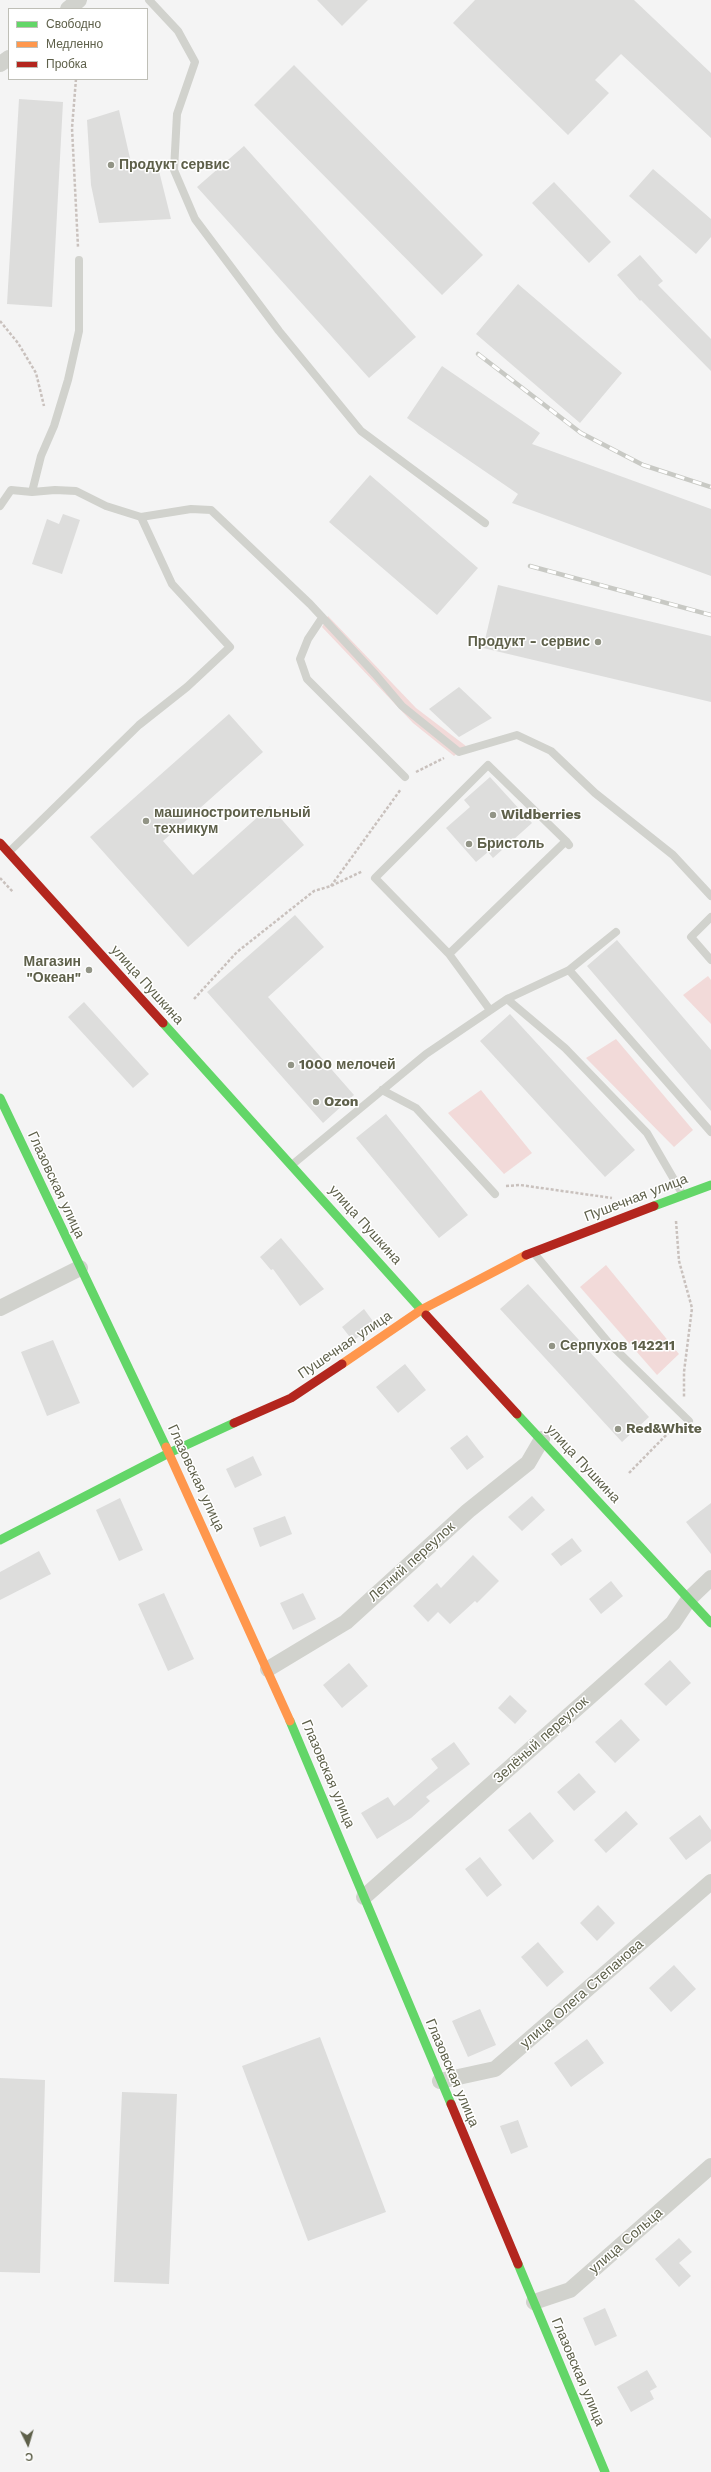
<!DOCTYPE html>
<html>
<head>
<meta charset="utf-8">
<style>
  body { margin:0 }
  #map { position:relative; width:711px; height:2472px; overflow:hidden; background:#f4f4f4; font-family:"Work Sans",sans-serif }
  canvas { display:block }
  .legend { position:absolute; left:8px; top:8px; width:140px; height:72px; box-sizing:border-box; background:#fff; border:1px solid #bfbfb7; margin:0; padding:5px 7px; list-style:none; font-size:12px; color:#5e604a }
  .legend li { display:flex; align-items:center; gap:8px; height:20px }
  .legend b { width:20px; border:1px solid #bfbfb7 }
  .north { position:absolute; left:8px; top:2424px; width:40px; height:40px; -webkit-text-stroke:3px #fff; paint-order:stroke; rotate:175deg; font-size:11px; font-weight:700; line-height:16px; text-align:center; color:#5e604a }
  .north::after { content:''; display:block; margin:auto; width:14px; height:18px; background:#5e604a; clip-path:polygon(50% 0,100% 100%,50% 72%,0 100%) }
</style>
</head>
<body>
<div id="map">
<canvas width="711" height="2472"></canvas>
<ul class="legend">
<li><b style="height:5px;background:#63d668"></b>Свободно</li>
<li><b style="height:5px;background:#ff974d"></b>Медленно</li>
<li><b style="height:5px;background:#b3261e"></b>Пробка</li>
</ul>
<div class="north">С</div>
</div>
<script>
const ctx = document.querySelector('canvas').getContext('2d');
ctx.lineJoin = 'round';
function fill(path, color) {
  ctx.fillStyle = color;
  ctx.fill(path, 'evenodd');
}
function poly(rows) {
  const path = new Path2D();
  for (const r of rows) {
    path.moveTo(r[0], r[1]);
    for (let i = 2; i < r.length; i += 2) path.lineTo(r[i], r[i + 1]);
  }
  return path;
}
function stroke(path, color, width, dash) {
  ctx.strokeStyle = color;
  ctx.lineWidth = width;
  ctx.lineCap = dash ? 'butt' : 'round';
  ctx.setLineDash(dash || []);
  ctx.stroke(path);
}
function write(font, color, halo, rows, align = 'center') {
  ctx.font = font + ' "Work Sans",sans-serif';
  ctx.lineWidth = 3;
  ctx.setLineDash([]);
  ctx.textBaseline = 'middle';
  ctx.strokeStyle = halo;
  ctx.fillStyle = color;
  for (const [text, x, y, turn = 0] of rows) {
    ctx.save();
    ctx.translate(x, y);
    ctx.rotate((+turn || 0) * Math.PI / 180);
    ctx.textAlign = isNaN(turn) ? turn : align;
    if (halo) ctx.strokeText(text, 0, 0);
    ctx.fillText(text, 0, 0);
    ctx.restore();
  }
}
const green = poly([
  [328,616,416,708,466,746,454,756,413,723,322,627],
  [708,976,711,980,711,1024,683,995],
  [616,1039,693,1130,674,1147,586,1058],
  [481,1090,532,1153,504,1174,448,1113],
  [606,1265,679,1354,657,1375,580,1287]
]);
const building = poly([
  [317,0,368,0,342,26],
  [475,0,634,0,711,73,711,138,621,54,595,80,609,93,568,135,453,23],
  [294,65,483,255,442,295,254,105],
  [19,99,63,102,52,307,7,304],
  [119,110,132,167,157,163,171,219,99,223,91,185,87,120],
  [244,146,416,337,369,378,197,187],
  [653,169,711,219,711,237,696,254,629,196],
  [554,182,611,242,589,263,532,203],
  [640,255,663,281,658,285,711,339,711,371,641,300,640,301,617,275],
  [518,284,622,373,580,423,476,334],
  [442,366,540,433,532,444,711,509,711,576,512,503,518,494,407,418],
  [370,475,478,568,437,615,329,522],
  [63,514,80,520,62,574,32,564,47,519,59,524],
  [498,585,711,636,711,702,483,648],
  [459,687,492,718,459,737,429,709],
  [229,714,263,752,163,841,193,875,270,806,304,845,188,947,90,837],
  [490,777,532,823,493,858,488,852,476,862,446,828,470,807,464,800],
  [295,915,324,947,268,997,354,1095,323,1123,207,992],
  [617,940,711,1050,711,1111,587,966],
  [84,1002,149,1074,133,1088,68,1017],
  [510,1014,635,1150,605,1177,480,1041],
  [386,1114,468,1215,439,1238,356,1138],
  [281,1238,324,1289,300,1306,273,1269,271,1270,260,1257],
  [528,1284,649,1417,622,1442,500,1309],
  [364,1309,375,1324,353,1341,342,1327],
  [53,1340,80,1403,47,1416,21,1352],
  [405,1364,426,1390,398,1413,376,1387],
  [467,1435,484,1457,467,1470,450,1448],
  [253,1456,262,1475,235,1488,226,1469],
  [532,1496,545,1510,522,1531,508,1517],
  [120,1498,143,1550,119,1561,96,1510],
  [711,1503,711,1554,686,1522],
  [285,1516,292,1534,260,1547,253,1528],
  [572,1538,582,1551,561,1566,551,1554],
  [39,1551,51,1574,0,1600,0,1572],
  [473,1555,499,1581,477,1603,475,1601,450,1624,438,1612,428,1622,413,1606,437,1583,441,1588],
  [611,1581,623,1596,601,1614,589,1599],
  [164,1593,194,1659,168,1671,138,1604],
  [303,1593,316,1619,293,1630,280,1603],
  [670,1660,691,1683,666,1706,644,1684],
  [349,1663,368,1686,342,1708,323,1685],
  [510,1695,527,1711,515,1724,498,1708],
  [621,1719,640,1740,615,1763,595,1742],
  [454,1742,470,1764,426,1797,430,1801,411,1818,377,1839,361,1813,388,1797,394,1806,438,1768,431,1759],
  [579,1773,596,1792,574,1811,557,1792],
  [626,1811,638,1824,606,1853,594,1840],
  [530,1812,554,1841,533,1860,508,1830],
  [700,1815,711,1830,711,1841,686,1860,669,1838],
  [480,1857,502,1885,487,1897,465,1869],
  [598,1905,615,1923,597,1941,580,1923],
  [538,1942,564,1972,547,1987,521,1957],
  [674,1965,696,1989,671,2012,649,1988],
  [480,2009,496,2045,468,2057,452,2021],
  [320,2037,386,2212,308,2241,242,2066],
  [587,2039,604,2063,571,2087,554,2063],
  [0,2078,45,2080,40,2273,0,2272],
  [122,2092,177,2094,169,2284,114,2282],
  [518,2120,528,2147,511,2154,500,2126],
  [679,2238,692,2252,679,2263,691,2276,679,2287,655,2259],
  [605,2308,617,2336,595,2346,583,2318],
  [647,2370,657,2387,650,2391,654,2399,631,2412,617,2387]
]);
const path = poly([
  [76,79,72,128,78,247],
  [0,321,18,343,36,373,44,406],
  [416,772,444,758],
  [0,878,13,892],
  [331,886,401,789],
  [194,999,237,952,314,891,331,886,363,871],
  [506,1186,520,1185,612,1198],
  [676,1221,679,1261,692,1308,684,1372,684,1397],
  [629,1473,675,1426]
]);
const lane = poly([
  [149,0,178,31,195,62,177,114,174,170,195,219,279,331,361,431,485,523],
  [32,492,41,456,54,426,68,380,79,331,79,260],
  [0,506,11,490,32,492,55,490,76,491,106,506,141,517],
  [322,618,308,639,300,659,307,679,405,777],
  [566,841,449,954,375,878,488,765,566,841,569,845],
  [9,852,139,725,187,687,230,647,172,584,141,517,191,509,211,510,310,604,375,674,402,706,459,752,517,735,551,751,595,793,673,855,711,896],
  [711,917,691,937,711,960],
  [449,954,490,1010],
  [569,970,711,1132],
  [507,999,565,1048,647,1133,683,1195],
  [382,1090,416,1108,495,1194],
  [293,1164,426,1054,507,999,569,970,616,932],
  [533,1252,608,1342,689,1421]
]);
const street = poly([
  [68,9,79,0],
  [0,64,9,58],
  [0,1308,80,1268],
  [268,1669,346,1622,468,1511,528,1463,542,1439],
  [364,1897,673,1623,689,1599,711,1578],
  [440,2081,495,2069,711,1882],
  [534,2302,570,2290,711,2166]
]);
const fast = poly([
  [163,1023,426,1315],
  [0,1098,166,1447],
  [654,1206,711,1185],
  [517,1414,711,1623],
  [0,1540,169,1453,234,1423],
  [290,1721,451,2104],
  [518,2264,605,2472]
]);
const slow = poly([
  [342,1364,421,1310,526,1255],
  [166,1447,290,1721]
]);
const jam = poly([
  [0,843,163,1023],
  [526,1255,654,1206],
  [426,1315,517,1414],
  [234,1423,291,1398,342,1364],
  [451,2104,518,2264]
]);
const rail = poly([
  [478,354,581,433,643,465,711,487],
  [530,566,711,615]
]);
const markers = [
  [111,165,4,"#929486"],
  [598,642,4,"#929486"],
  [493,815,4,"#929486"],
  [146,821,4,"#929486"],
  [469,844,4,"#929486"],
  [89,970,4,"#929486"],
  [291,1065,4,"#929486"],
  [316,1102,4,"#929486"],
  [552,1346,4,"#929486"],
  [618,1429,4,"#929486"]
];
const poiNames = [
  ["Продукт сервис",119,165],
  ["Продукт - сервис",590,642,"right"],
  ["машиностроительный",154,813],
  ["техникум",154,829],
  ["Wildberries",501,815],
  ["Бристоль",477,844],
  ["Магазин",81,962,"right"],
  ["\"Океан\"",81,978,"right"],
  ["1000 мелочей",299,1065],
  ["Ozon",324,1102],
  ["Серпухов 142211",560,1346],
  ["Red&White",626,1429]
];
const streetNames = [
  ["улица Пушкина",147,985,48],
  ["Глазовская улица",56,1185,65],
  ["Пушечная улица",636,1198,-21],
  ["улица Пушкина",365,1225,48],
  ["Пушечная улица",345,1345,-34],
  ["улица Пушкина",583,1464,47],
  ["Глазовская улица",196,1478,65],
  ["Летний переулок",412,1562,-42],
  ["Зелёный переулок",541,1740,-42],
  ["Глазовская улица",328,1774,67],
  ["улица Олега Степанова",582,1994,-41],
  ["Глазовская улица",452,2073,67],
  ["улица Сольца",626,2241,-41],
  ["Глазовская улица",578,2372,67]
];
fill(green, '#f2dad9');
fill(building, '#dddddc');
stroke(path, '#c9c1bd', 2.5, [3, 2]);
stroke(lane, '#d1d2cd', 8);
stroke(street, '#d1d2cd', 16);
stroke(fast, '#63d668', 9);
stroke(slow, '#ff974d', 9);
stroke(jam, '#b3261e', 9);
stroke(rail, '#c8c9c4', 4.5);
stroke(rail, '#fff', 3, [9]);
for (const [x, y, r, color] of markers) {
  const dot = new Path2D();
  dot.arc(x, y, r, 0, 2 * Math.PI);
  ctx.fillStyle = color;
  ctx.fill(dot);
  stroke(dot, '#fff', 1.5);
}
write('bold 14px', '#5e604a', '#fff', poiNames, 'left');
write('14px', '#5e604a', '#fff', streetNames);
</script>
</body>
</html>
